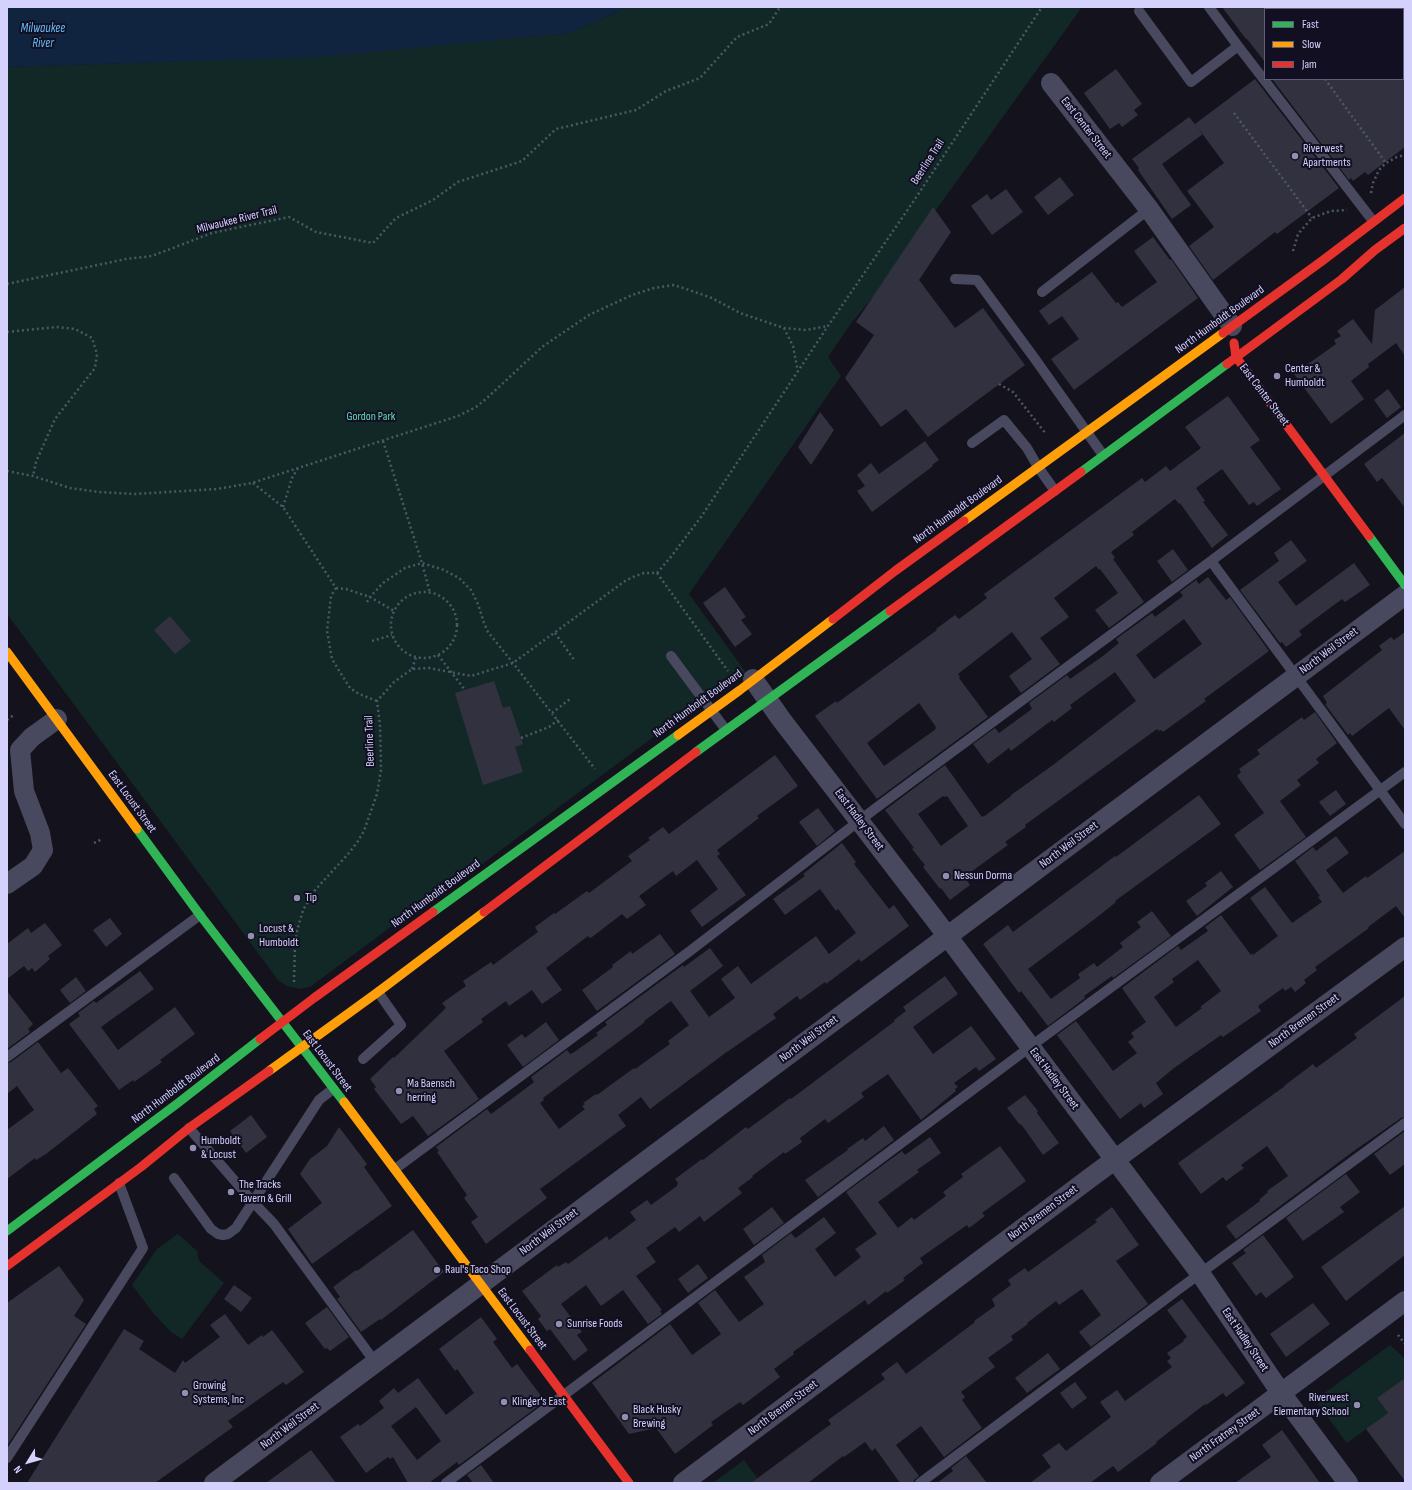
<!DOCTYPE html>
<html>
<head>
<meta charset="utf-8">
<style>
  body { margin:0 }
  #map { position:relative; width:1412px; height:1490px; overflow:hidden; background:#14131d; font-family:"Sofia Sans Condensed",sans-serif }
  canvas { display:block }
  .frame { position:absolute; inset:0; border:8px solid #d4d1fd; pointer-events:none }
  .legend { position:absolute; left:1264px; top:8px; width:140px; height:72px; box-sizing:border-box; background:#110f21; border:1px solid #5f5d79; margin:0; padding:5px 7px; list-style:none; font-size:12px; color:#d4d1fd }
  .legend li { display:flex; align-items:center; gap:8px; height:20px }
  .legend b { width:20px; border:1px solid #5f5d79 }
  .north { position:absolute; left:8px; top:1442px; width:40px; height:40px; -webkit-text-stroke:3px #110f21; paint-order:stroke; rotate:233deg; font-size:11px; font-weight:700; line-height:16px; text-align:center; color:#d4d1fd }
  .north::after { content:''; display:block; margin:auto; width:14px; height:18px; background:#d4d1fd; clip-path:polygon(50% 0,100% 100%,50% 72%,0 100%) }
</style>
</head>
<body>
<div id="map">
<canvas width="1412" height="1490"></canvas>
<div class="frame"></div>
<ul class="legend">
<li><b style="height:5px;background:#30b455"></b>Fast</li>
<li><b style="height:5px;background:#ff9f0a"></b>Slow</li>
<li><b style="height:5px;background:#e5322d"></b>Jam</li>
</ul>
<div class="north">N</div>
</div>
<script>
const ctx = document.querySelector('canvas').getContext('2d');
ctx.lineJoin = 'round';
function fill(path, color) {
  ctx.fillStyle = color;
  ctx.fill(path, 'evenodd');
}
function poly(rows) {
  const path = new Path2D();
  for (const r of rows) {
    if (r.length === 3) {
      path.moveTo(r[0] + r[2], r[1]);
      path.arc(r[0], r[1], r[2], 0, 2 * Math.PI);
      continue;
    }
    path.moveTo(r[0], r[1]);
    for (let i = 2; i < r.length; i += 2) path.lineTo(r[i], r[i + 1]);
  }
  return path;
}
function stroke(path, color, width, dash) {
  ctx.strokeStyle = color;
  ctx.lineWidth = width;
  ctx.lineCap = dash ? 'butt' : 'round';
  ctx.setLineDash(dash || []);
  ctx.stroke(path);
}
function write(font, color, halo, rows, align = 'center') {
  ctx.font = font + ' "Sofia Sans Condensed",sans-serif';
  ctx.lineWidth = 4;
  ctx.setLineDash([]);
  ctx.textBaseline = 'middle';
  ctx.strokeStyle = halo;
  ctx.fillStyle = color;
  for (const [text, x, y, turn = 0] of rows) {
    ctx.save();
    ctx.translate(x, y);
    ctx.rotate((+turn || 0) * Math.PI / 180);
    ctx.textAlign = isNaN(turn) ? turn : align;
    if (halo) ctx.strokeText(text, 0, 0);
    ctx.fillText(text, 0, 0);
    ctx.restore();
  }
}
const green = poly([
  [628,7,1082,7,874,296,852,322,828,357,841,376,689,594,747,674,728,688,721,687,447,890,396,923,310,987,299,989,287,986,278,980,7,614,7,67,305,57,569,33],
  [178,1234,197,1251,199,1261,224,1283,182,1339,171,1332,154,1314,132,1285,157,1249],
  [1390,1345,1405,1359,1405,1378,1377,1398,1388,1413,1347,1443,1315,1400],
  [744,1460,761,1483,713,1483]
]);
const water = poly([
  [7,7,628,7,569,33,321,57,7,67]
]);
const building = poly([
  [1222,7,1265,7,1265,62,1247,39,1246,39],
  [1116,69,1142,104,1134,110,1138,115,1122,127,1119,123,1110,129,1084,93],
  [1255,79,1339,188,1277,234,1275,232,1213,280,1189,246,1214,227,1187,191,1224,163,1195,124],
  [1272,79,1405,79,1405,147,1368,175,1365,172,1353,181,1351,178,1349,180],
  [1189,117,1203,134,1162,164,1191,205,1172,219,1138,170,1139,168,1132,159],
  [1060,177,1074,195,1048,215,1034,197],
  [1006,189,1023,212,992,235,971,206,987,194,991,200],
  [933,207,951,232,919,280,955,328,983,308,1025,365,928,437,906,409,881,427,845,378,874,335,856,322],
  [1153,237,1170,260,1171,259,1198,298,1074,390,1051,359,1079,339,1062,316,1049,325,1039,311,1092,272,1116,303,1118,302,1122,307,1157,282,1134,251],
  [1405,287,1405,356,1396,343,1368,364,1369,367,1351,381,1364,399,1331,424,1294,374,1336,344,1334,340,1341,336,1337,331,1353,319,1372,344,1375,310],
  [1388,389,1401,407,1387,418,1374,400],
  [1228,396,1260,440,1250,447,1281,489,1257,506,1254,502,1249,505,1222,469,1196,488,1205,501,1203,502,1228,535,1212,548,1180,503,1179,504,1175,499,1132,532,1134,535,1111,552,1115,558,1113,559,1144,602,1109,628,1095,610,1118,593,1100,569,1099,570,1096,566,1054,598,1069,617,1040,638,1060,664,1021,693,1009,676,1032,659,1012,632,958,674,960,677,959,678,988,717,877,799,815,716,836,701,837,703,937,630,936,629,955,615,959,619,987,598,984,594,1142,478,1145,482,1166,466,1170,471,1201,448,1185,427],
  [919,703,936,727,935,728,936,729,884,766,867,743],
  [820,412,834,430,811,465,798,447],
  [1405,433,1405,508,1382,478,1377,482,1364,464],
  [925,441,939,460,932,465,933,466,872,512,857,491,865,486,857,475,871,463,879,474],
  [1291,540,1307,561,1278,582,1296,606,1354,563,1370,585,1345,602,1342,599,1299,631,1302,635,1286,647,1282,642,1280,643,1240,590,1279,561,1274,553],
  [1173,549,1188,570,1172,582,1157,561],
  [1208,577,1226,600,1230,597,1269,651,1204,699,1206,701,1163,732,1161,730,1159,731,1157,729,1025,825,1026,827,1005,842,1008,845,964,877,970,885,950,900,941,888,940,889,923,867,925,865,912,849,914,848,885,810,945,765,982,817,986,815,1011,796,1011,795,1053,765,1136,701,1115,672,1070,705,1072,708,1054,722,1052,720,1011,751,1009,748,988,764,973,744,995,728,999,733,1032,709,1029,703,1067,675,1070,679,1103,656,1119,643,1116,639,1152,613,1155,617,1183,596,1180,592,1196,580,1199,584],
  [1184,619,1202,644,1154,679,1136,655],
  [943,796,945,797,947,796,968,826,941,846,918,814],
  [725,587,746,617,741,620,752,634,735,647,703,603],
  [170,616,191,641,175,654,154,630],
  [1405,632,1405,730,1389,708,1352,736,1350,733,1348,735,1325,704,1327,703,1323,696,1382,650,1379,646,1391,637,1394,640],
  [494,681,503,708,510,706,523,744,515,747,523,772,483,785,455,693],
  [1315,712,1337,743,1316,759,1319,763,1297,780,1301,785,1280,801,1306,837,1260,870,1234,835,1264,813,1237,776,1241,772,1239,769,1260,754,1257,750,1302,717,1304,720],
  [775,755,798,786,757,816,759,818,717,850,720,854,717,856,746,895,702,927,690,911,718,889,697,860,676,876,673,871,639,896,646,905,627,919,622,914,592,937,590,938,588,936,546,968,562,990,542,1004,532,990,509,1006,506,1001,481,1019,483,1022,444,1051,479,1099,428,1136,413,1116,401,1124,374,1089,376,1087,370,1079,393,1057,394,1058,446,1008,442,1003,466,986,463,981,491,962,493,965,538,932,535,927,554,913,555,914,587,891,589,893,632,861,628,856,650,840,648,838,663,827,669,834],
  [1336,790,1346,804,1330,816,1319,802],
  [1199,795,1221,824,1115,901,1116,902,1096,918,1028,969,1051,999,1080,978,1078,974,1094,963,1097,967,1123,947,1120,943,1141,927,1137,922,1152,911,1171,936,1113,978,1112,976,1084,996,1085,998,1048,1026,1021,991,1019,993,983,944,1008,925,1013,932,1099,868,1115,856,1116,857],
  [818,808,835,831,817,846,799,822],
  [1336,836,1349,853,1326,870,1343,893,1366,876,1367,878,1405,851,1405,918,1396,906,1368,927,1369,928,1315,967,1317,970,1304,980,1306,983,1295,992,1291,987,1285,991,1283,988,1258,1006,1261,1011,1223,1037,1221,1035,1174,1068,1156,1083,1163,1094,1144,1108,1141,1103,1120,1119,1057,1035,1076,1021,1113,1071,1137,1053,1128,1042,1134,1037,1131,1033,1146,1022,1122,988,1178,946,1181,950,1208,931,1205,927,1221,915,1251,955,1252,953,1253,955,1278,936,1250,898,1265,887,1292,923,1322,902,1318,897,1320,896,1295,861,1313,847,1316,851],
  [1198,960,1221,991,1200,1007,1202,1008,1176,1027,1154,997,1174,982,1172,979],
  [842,843,856,862,854,864,889,909,894,905,909,926,861,962,859,959,826,984,825,982,800,1000,797,996,773,1014,776,1018,724,1054,650,1109,641,1097,618,1115,626,1126,540,1189,547,1198,486,1244,471,1222,478,1217,464,1198,467,1195,437,1152,439,1151,436,1147,487,1109,491,1114,517,1095,534,1082,531,1077,567,1050,570,1054,573,1053,598,1035,596,1033,607,1025,605,1022,683,965,684,967,710,948,723,966,690,991,709,1017,735,998,721,979,738,966,751,984,816,936,829,954,856,933,838,909,836,911,820,889,785,915,773,899,805,876,803,874],
  [671,1001,689,1025,668,1041,670,1044,635,1069,634,1068,597,1095,596,1094,583,1103,585,1104,582,1106,585,1109,559,1129,540,1103,544,1100,543,1098,645,1022,644,1021],
  [1221,871,1233,887,1197,916,1186,901,1207,886,1205,883],
  [110,918,122,934,106,947,93,930],
  [45,923,62,945,48,956,50,959,35,972,32,968,28,971,24,966,7,979,7,944,28,928,31,933],
  [660,934,675,954,597,1011,582,990,613,967,612,965,631,951,632,954],
  [140,971,154,989,101,1027,118,1050,175,1007,195,1034,160,1060,162,1062,134,1082,133,1080,119,1090,69,1024,80,1016,78,1013,94,1001,96,1003],
  [945,976,958,994,913,1027,933,1054,971,1026,996,1059,979,1071,976,1067,954,1083,958,1087,955,1089,956,1091,921,1120,888,1074,861,1093,864,1097,828,1123,825,1119,800,1138,802,1142,785,1154,784,1152,752,1176,753,1177,738,1188,742,1193,704,1222,700,1216,679,1232,675,1227,646,1248,656,1262,636,1276,662,1310,660,1311,662,1314,648,1324,623,1290,601,1306,586,1285,561,1304,582,1332,577,1335,588,1350,574,1361,550,1329,547,1331,538,1319,541,1316,522,1291,557,1265,558,1267,566,1262,568,1264,607,1236,609,1240,636,1220,630,1212,647,1200,651,1205,677,1186,677,1185,678,1183,675,1179,702,1159,703,1160,746,1127,748,1129,790,1098,791,1099,895,1021,894,1020,906,1011,903,1007],
  [76,977,86,991,70,1003,60,990],
  [7,991,33,1024,28,1029,30,1032,7,1049],
  [1405,996,1405,1117,1401,1118,1351,1153,1236,1239,1226,1226,1260,1201,1259,1200,1268,1192,1267,1191,1288,1176,1267,1146,1241,1165,1244,1168,1226,1181,1223,1177,1201,1194,1178,1163,1285,1086,1284,1086,1313,1064,1316,1068,1357,1038,1354,1034],
  [546,1022,559,1040,523,1067,507,1045,522,1034,525,1038],
  [38,1042,61,1073,68,1068,98,1106,94,1109,97,1114,46,1154,36,1160,35,1158,7,1179,7,1130,34,1110,17,1086,7,1094,7,1063,11,1062],
  [1025,1095,1038,1111,1037,1113,1059,1143,1043,1155,1021,1124,1020,1125,1007,1108],
  [251,1115,267,1137,246,1153,230,1131],
  [884,1126,894,1140,818,1197,805,1180,848,1150,847,1149,863,1138,865,1141],
  [339,1127,367,1164,364,1167,392,1206,312,1264,288,1229,322,1203,300,1174,310,1159,327,1146],
  [1405,1131,1405,1164,1390,1175,1374,1154],
  [930,1137,941,1153,917,1170,919,1172,878,1202,898,1228,912,1217,914,1220,946,1196,943,1192,963,1177,961,1174,1000,1146,1026,1181,982,1213,985,1216,969,1228,967,1225,920,1258,923,1263,903,1278,905,1280,887,1293,886,1291,868,1305,865,1300,793,1352,794,1354,774,1369,780,1377,743,1405,740,1402,711,1422,713,1425,675,1454,656,1428,629,1434,592,1383,670,1324,692,1355,721,1334,698,1303,715,1290,739,1322,764,1304,744,1277,765,1262,762,1255,791,1233,795,1238,797,1237,824,1217,836,1233,815,1249,835,1277,861,1257,855,1249,877,1234,846,1192,902,1151,905,1155],
  [1346,1174,1360,1192,1340,1207,1344,1212,1303,1241,1286,1218],
  [1405,1206,1405,1255,1346,1301,1321,1267],
  [772,1207,784,1223,754,1245,743,1229],
  [1112,1207,1139,1245,1116,1261,1148,1304,1091,1347,1079,1332,1101,1315,1082,1289,1059,1305,1056,1301,1027,1323,1028,1324,1011,1336,1013,1340,988,1358,995,1367,961,1392,965,1397,962,1400,982,1428,944,1457,921,1426,896,1445,919,1476,914,1480,914,1483,900,1483,875,1448,872,1451,865,1442,844,1457,843,1456,808,1483,751,1483,831,1424,828,1420,885,1379,881,1374,897,1362,906,1374,975,1322,974,1321,995,1306,992,1299,1011,1285,1008,1280,1025,1268,1028,1272,1097,1222,1095,1220],
  [413,1230,444,1272,381,1320,380,1319,361,1332,337,1299,340,1297,333,1287,356,1270,357,1271],
  [1263,1235,1294,1277,1266,1298,1261,1292,1256,1296,1232,1263,1246,1253,1243,1250],
  [698,1264,708,1278,688,1293,678,1279],
  [59,1266,84,1300,74,1316,86,1324,7,1446,7,1303],
  [234,1285,252,1298,241,1312,224,1299],
  [1182,1299,1245,1383,1226,1397,1223,1393,1206,1405,1205,1404,1156,1442,1157,1443,1118,1472,1113,1466,1090,1483,1030,1483,1051,1467,1042,1455,1059,1443,1066,1451,1111,1417,1100,1402,1117,1390,1125,1401,1172,1367,1167,1361,1171,1358,1167,1353,1184,1341,1183,1340,1187,1337,1167,1310],
  [1313,1303,1330,1324,1286,1357,1270,1334],
  [327,1307,349,1337,330,1351,327,1348,325,1349,305,1323],
  [225,1314,248,1345,262,1335,263,1337,272,1330,304,1372,286,1385,283,1382,228,1421,233,1427,155,1483,27,1483,124,1329,144,1341,139,1349,175,1373,183,1360,185,1363,220,1337,210,1325],
  [481,1317,497,1339,493,1342,512,1368,517,1364,545,1401,459,1465,457,1462,429,1483,408,1483,393,1457,390,1459,388,1457,366,1473,340,1437,358,1424,360,1426,384,1408,379,1401,394,1388,398,1393,418,1378,446,1415,474,1393,457,1369,455,1371,439,1349],
  [416,1407,441,1441,417,1460,391,1426],
  [1048,1353,1060,1369,1027,1393,1015,1378],
  [1405,1378,1405,1481,1366,1429,1388,1413,1377,1398],
  [1075,1382,1087,1398,1072,1409,1060,1393],
  [1282,1430,1320,1483,1235,1483,1271,1457,1262,1445],
  [311,1450,336,1483,266,1483],
  [966,1456,987,1483,937,1483,953,1471,951,1468],
  [481,1465,494,1483,473,1483,467,1475]
]);
const path = poly([
  [1271,7,1272,9],
  [1325,79,1386,163],
  [1234,113,1312,218],
  [1371,193,1373,183,1379,170,1386,163,1397,157,1405,155],
  [1293,251,1298,234,1312,218,1331,211,1347,210],
  [7,284,126,259,152,256,212,233,289,217,316,232,373,243,396,218,433,200,458,182,522,161,556,129,636,110,666,91,700,78,737,37,769,24,780,7],
  [784,328,793,346,798,372],
  [7,332,56,327,75,329,92,338,97,354,95,368,55,419,36,462,33,476],
  [999,384,1013,392,1046,434],
  [383,441,422,563,430,593],
  [7,471,33,476,70,488,99,492,135,494,217,489,252,483,458,416,476,407,487,398,542,347,589,315,632,295,654,288,674,285,689,290,712,298,740,313,784,328,806,330,828,326],
  [253,483,283,507,336,588],
  [283,507,292,478,298,468],
  [657,573,670,558,701,517,828,326,917,196,1042,7],
  [657,573,728,671],
  [336,588,331,596,327,631,332,659,350,688,359,694,377,701],
  [336,588,346,589,370,597,394,611],
  [424,625,33],
  [367,602,370,597,383,583,405,568,422,563,444,570,459,578,471,590,478,604,484,623,488,632,513,663,595,769],
  [555,633,575,661],
  [372,641,392,635],
  [438,655,465,690],
  [412,669,416,657],
  [552,713,570,699],
  [7,720,15,714],
  [521,738,549,727,558,720],
  [94,843,102,839],
  [294,982,295,943,297,931,303,910,315,890,349,853,358,841,364,831,377,794,381,770,380,725,377,701,394,682,412,669,429,668,471,676,513,663,625,581,633,577,644,573,657,573],
  [1398,1335,1405,1344]
]);
const lane = poly([
  [1209,7,1238,46],
  [1139,11,1191,82,1238,46,1373,221],
  [955,279,977,280,1035,359,1103,455],
  [1042,292,1149,209],
  [972,443,1004,420,1027,448,1038,467,1055,491],
  [1211,561,1405,824],
  [671,656,726,730],
  [7,1057,200,915],
  [363,1059,401,1025,378,992],
  [189,1128,253,1202,274,1224,375,1362],
  [395,1169,690,951,876,808,1211,561,1405,415],
  [174,1178,211,1229,218,1234,223,1235,228,1234,236,1228,319,1100,333,1089],
  [7,1458,143,1248,119,1183],
  [446,1483,1042,1038,1405,772],
  [920,1483,1179,1289,1405,1123]
]);
const street = poly([
  [1051,83,1149,209,1232,326],
  [753,679,781,719,933,917,1200,1273,1281,1393,1348,1483],
  [7,884,33,866,43,850,40,833,24,791,20,750,32,737,57,719],
  [214,1483,1405,595],
  [683,1483,1094,1175,1405,947],
  [1160,1483,1405,1301]
]);
const fast = poly([
  [1081,472,1227,364],
  [1369,536,1405,585],
  [696,752,890,611],
  [137,829,200,915,344,1102],
  [433,912,678,735],
  [7,1231,178,1103,260,1039]
]);
const slow = poly([
  [964,521,1223,333],
  [7,652,137,829],
  [678,735,740,690,833,619],
  [269,1071,378,992,484,912],
  [344,1102,530,1350]
]);
const jam = poly([
  [1223,333,1322,261,1405,198],
  [1234,343,1236,357,1369,536],
  [1227,364,1342,279,1375,250,1405,228],
  [890,611,1081,472],
  [833,619,895,571,964,521],
  [484,912,696,752],
  [260,1039,314,998,433,912],
  [7,1266,141,1167,189,1128,269,1071],
  [530,1350,629,1483]
]);
const markers = [
  [1295,156,4,"#918eaf"],
  [1277,376,4,"#918eaf"],
  [946,876,4,"#918eaf"],
  [297,898,4,"#918eaf"],
  [251,936,4,"#918eaf"],
  [399,1091,4,"#918eaf"],
  [193,1148,4,"#918eaf"],
  [231,1192,4,"#918eaf"],
  [437,1270,4,"#918eaf"],
  [559,1324,4,"#918eaf"],
  [185,1393,4,"#918eaf"],
  [504,1402,4,"#918eaf"],
  [1357,1405,4,"#918eaf"],
  [625,1417,4,"#918eaf"]
];
const streetNames = [
  ["East Center Street",1086,128,52],
  ["Beerline Trail",928,162,-57],
  ["Milwaukee River Trail",237,220,-14],
  ["North Humboldt Boulevard",1220,320,-36],
  ["East Center Street",1264,395,53],
  ["North Humboldt Boulevard",958,510,-36],
  ["North Weil Street",1329,651,-37],
  ["North Humboldt Boulevard",698,704,-36],
  ["Beerline Trail",370,741,-92],
  ["East Locust Street",132,802,54],
  ["East Hadley Street",859,820,53],
  ["North Weil Street",1069,845,-37],
  ["North Humboldt Boulevard",436,894,-36],
  ["North Bremen Street",1304,1021,-36],
  ["North Weil Street",809,1039,-37],
  ["East Locust Street",327,1061,53],
  ["East Hadley Street",1054,1079,53],
  ["North Humboldt Boulevard",176,1089,-37],
  ["North Bremen Street",1043,1213,-37],
  ["North Weil Street",549,1232,-37],
  ["East Locust Street",522,1319,53],
  ["East Hadley Street",1245,1340,56],
  ["North Bremen Street",783,1408,-37],
  ["North Weil Street",290,1426,-37],
  ["North Fratney Street",1225,1435,-36]
];
const poiNames = [
  ["Riverwest",1303,149],
  ["Apartments",1303,163],
  ["Center &",1285,369],
  ["Humboldt",1285,383],
  ["Nessun Dorma",954,876],
  ["Tip",305,898],
  ["Locust &",259,929],
  ["Humboldt",259,943],
  ["Ma Baensch",407,1084],
  ["herring",407,1098],
  ["Humboldt",201,1141],
  ["& Locust",201,1155],
  ["The Tracks",239,1185],
  ["Tavern & Grill",239,1199],
  ["Raul's Taco Shop",445,1270],
  ["Sunrise Foods",567,1324],
  ["Growing",193,1386],
  ["Systems, Inc",193,1400],
  ["Riverwest",1349,1398,"right"],
  ["Elementary School",1349,1412,"right"],
  ["Klinger's East",512,1402],
  ["Black Husky",633,1410],
  ["Brewing",633,1424]
];
const parkNames = [
  ["Gordon Park",371,417]
];
const waterNames = [
  ["Milwaukee",43,29],
  ["River",43,44]
];
fill(green, '#122827');
fill(water, '#102440');
fill(building, '#32313f');
stroke(path, '#4a5964', 2.5, [2, 3]);
stroke(lane, '#48495e', 10);
stroke(street, '#48495e', 20);
stroke(fast, '#30b455', 9);
stroke(slow, '#ff9f0a', 9);
stroke(jam, '#e5322d', 9);
for (const [x, y, r, color] of markers) {
  const dot = new Path2D();
  dot.arc(x, y, r, 0, 2 * Math.PI);
  ctx.fillStyle = color;
  ctx.fill(dot);
  stroke(dot, '#110f21', 1.5);
}
write('12px', '#d4d1fd', '#110f21', streetNames);
write('12px', '#d4d1fd', '#110f21', poiNames, 'left');
write('12px', '#61d9b5', '#110f21', parkNames);
write('italic 13px', '#65baf7', '#110f21', waterNames);
</script>
</body>
</html>
